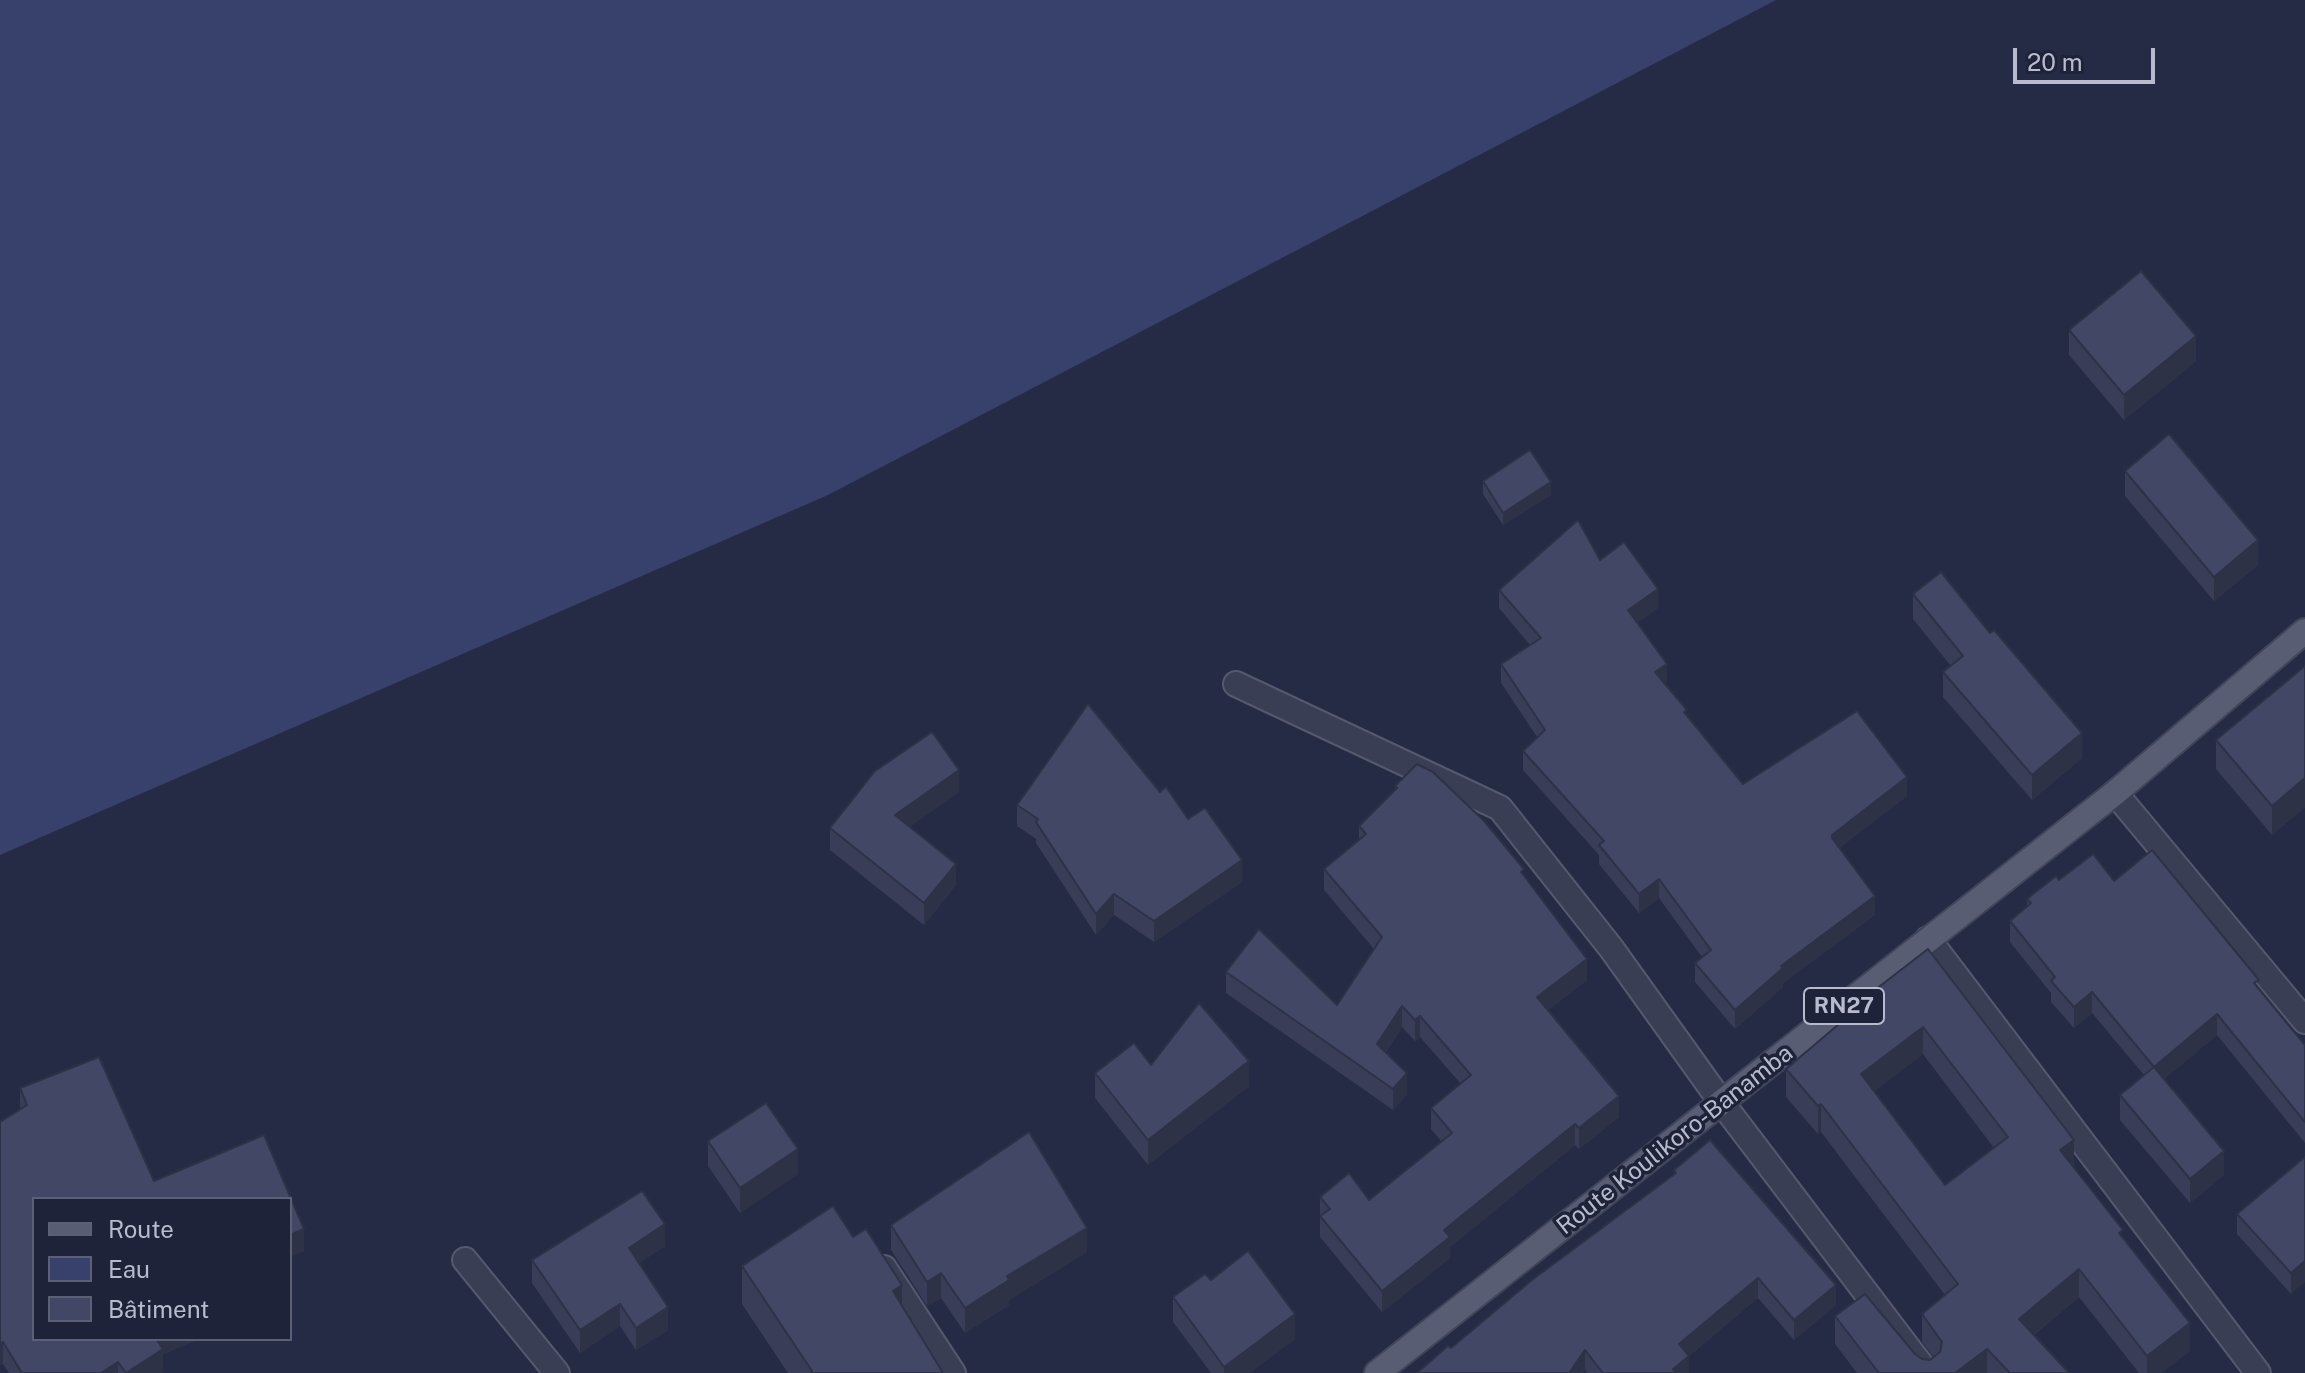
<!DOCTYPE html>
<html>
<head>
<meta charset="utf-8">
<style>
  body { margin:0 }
  #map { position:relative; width:2305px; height:1373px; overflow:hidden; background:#262b45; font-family:"Public Sans",sans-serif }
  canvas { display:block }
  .legend { position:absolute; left:32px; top:1197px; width:260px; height:144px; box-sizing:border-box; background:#1f233a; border:2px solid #5c6075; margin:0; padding:10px 14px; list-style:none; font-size:24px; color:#b8bbcd }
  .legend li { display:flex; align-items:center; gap:16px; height:40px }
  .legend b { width:40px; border:2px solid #5c6075 }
  .scale { position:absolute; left:2013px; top:48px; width:142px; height:36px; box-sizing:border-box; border:4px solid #b8bbcd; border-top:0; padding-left:10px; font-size:24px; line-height:28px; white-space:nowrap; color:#b8bbcd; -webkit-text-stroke:6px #1f233a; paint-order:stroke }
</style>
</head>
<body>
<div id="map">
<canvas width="2305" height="1373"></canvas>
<ul class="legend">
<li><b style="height:10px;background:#585d74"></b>Route</li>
<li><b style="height:22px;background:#38416c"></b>Eau</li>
<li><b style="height:22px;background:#424765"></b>Bâtiment</li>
</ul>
<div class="scale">20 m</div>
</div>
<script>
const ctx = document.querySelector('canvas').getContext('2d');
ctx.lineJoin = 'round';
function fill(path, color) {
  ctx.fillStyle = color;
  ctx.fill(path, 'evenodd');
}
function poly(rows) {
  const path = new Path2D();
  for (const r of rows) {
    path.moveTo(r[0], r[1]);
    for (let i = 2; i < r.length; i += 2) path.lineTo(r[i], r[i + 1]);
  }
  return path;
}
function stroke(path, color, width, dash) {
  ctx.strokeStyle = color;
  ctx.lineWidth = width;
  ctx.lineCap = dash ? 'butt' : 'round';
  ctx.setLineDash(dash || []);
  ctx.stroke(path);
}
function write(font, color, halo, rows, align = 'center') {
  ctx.font = font + ' "Public Sans",sans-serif';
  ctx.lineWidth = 7;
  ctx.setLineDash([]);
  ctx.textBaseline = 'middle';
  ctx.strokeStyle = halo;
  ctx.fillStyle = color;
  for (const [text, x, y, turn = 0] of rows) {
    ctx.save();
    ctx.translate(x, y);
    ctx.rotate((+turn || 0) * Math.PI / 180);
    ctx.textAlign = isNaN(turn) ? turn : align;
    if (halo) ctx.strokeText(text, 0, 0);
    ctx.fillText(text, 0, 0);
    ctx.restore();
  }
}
const water = poly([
  [0,0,1776,0,828,495,0,855]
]);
const minor = poly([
  [1236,684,1500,808,1611,948,1722,1103,1927,1373],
  [2115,793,2305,1021],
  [1928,939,2258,1373],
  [465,1260,557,1373],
  [884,1268,953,1373]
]);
const major = poly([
  [1377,1373,2115,793,2305,631]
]);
const wall = poly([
  [2069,330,2196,361,2124,420,2069,355],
  [2125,471,2258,565,2214,601,2125,496],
  [1483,481,1551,495,1503,525,1483,494],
  [1600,560,1658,608,1638,622,1667,682,1665,684,1687,716,1743,784,1907,796,1839,848,1875,915,1783,983,1783,987,1735,1029,1695,982,1695,963,1702,957,1659,898,1639,913,1599,864,1599,855,1523,770,1523,751,1537,737,1501,683,1501,664,1530,645,1499,608,1499,590],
  [1913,594,1990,633,2082,758,2032,800,1943,697,1943,672,1951,666,1913,619],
  [2305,666,2305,807,2272,835,2216,769,2216,740],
  [1395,786,1524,876,1587,980,1548,1010,1619,1117,1579,1149,1575,1145,1450,1247,1450,1258,1382,1312,1320,1237,1320,1197,1369,1200,1441,1141,1431,1129,1431,1108,1461,1084,1420,1037,1415,1041,1402,1027,1386,1052,1407,1094,1393,1110,1226,993,1226,972,1337,1005,1374,949,1324,890,1324,869,1359,840,1359,826,1395,790],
  [959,792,909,827,956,885,924,925,830,850,830,828],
  [1160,792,1188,819,1242,882,1154,942,1114,915,1096,935,1036,843,1036,839,1017,826,1017,805],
  [2059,880,2114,881,2259,989,2305,1045,2305,1143,2217,1035,2164,1079,2224,1175,2190,1203,2120,1120,2120,1095,2144,1075,2092,1013,2074,1028,2051,1002,2051,993,2010,942,2010,921,2027,906,2027,899],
  [1928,949,2074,1168,2123,1237,2190,1351,2161,1373,2139,1373,2079,1297,2034,1335,2069,1373,1857,1373,1835,1344,1835,1316,1915,1354,1922,1359,1930,1360,1933,1357,1922,1342,1922,1314,1945,1295,1821,1132,1818,1134,1786,1097,1786,1069,1849,1015,1849,1010],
  [1923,1054,1994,1148,1945,1185,1874,1091],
  [1151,1065,1249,1086,1148,1165,1095,1098,1095,1073],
  [20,1088,154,1181,304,1251,34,1339,199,1339,163,1354,163,1371,160,1373,9,1373,3,1364,0,1365,0,1122,20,1110],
  [708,1141,798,1174,740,1213,708,1166],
  [2305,1157,2291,1294,2237,1234,2237,1214],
  [1674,1170,1836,1305,1794,1340,1758,1298,1689,1356,1689,1373,1587,1373,1585,1370,1451,1348,1674,1174],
  [891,1225,1087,1252,1009,1300,1009,1305,965,1333,941,1298,927,1306,891,1250],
  [853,1237,902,1306,943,1373,788,1373,742,1304,742,1266],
  [665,1246,639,1263,668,1330,636,1350,620,1326,580,1353,532,1283,532,1260],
  [1211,1280,1295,1339,1249,1373,1211,1373,1173,1322,1173,1297]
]);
const shadedWall = poly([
  [2196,336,2196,361,2124,420,2124,395],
  [1551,482,1551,495,1503,525,1503,513],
  [2258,540,2258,565,2214,601,2214,577],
  [1658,589,1658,608,1628,629,1628,610],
  [1667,664,1667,682,1655,691,1655,672],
  [2082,733,2082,758,2032,800,2032,775],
  [959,770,959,792,895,837,895,815],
  [1907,777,1907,796,1832,854,1832,857,1832,835],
  [2305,778,2305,807,2272,835,2272,806],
  [1242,860,1242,882,1154,942,1154,921],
  [956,864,956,885,924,925,924,903],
  [1659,879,1659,898,1639,913,1639,894],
  [1114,894,1114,915,1096,935,1096,914],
  [1875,896,1875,915,1783,983,1783,987,1735,1029,1735,1010,1781,966],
  [1587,959,1587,980,1537,1018,1537,997],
  [2092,992,2092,1013,2074,1028,2074,1007],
  [1402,1006,1402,1027,1377,1065,1377,1044],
  [2217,1014,2217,1035,2154,1087,2154,1067],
  [1420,1016,1420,1037,1415,1041,1415,1020],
  [1923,1027,1923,1054,1861,1102,1861,1074],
  [1249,1061,1249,1086,1148,1165,1148,1140],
  [1407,1073,1407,1094,1393,1110,1393,1089],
  [1619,1096,1619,1117,1579,1149,1579,1128],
  [1821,1104,1821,1132,1818,1134,1818,1106],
  [1575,1124,1575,1145,1450,1247,1450,1258,1382,1312,1382,1291,1444,1230],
  [2074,1140,2074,1168,2060,1150],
  [798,1149,798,1174,740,1213,740,1188],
  [2224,1151,2224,1175,2190,1203,2190,1179],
  [665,1224,665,1246,629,1270,629,1248],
  [1087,1228,1087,1252,1009,1300,1009,1305,965,1333,965,1308,1007,1276],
  [304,1229,304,1251,290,1257,290,1235],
  [2305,1261,2305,1282,2291,1294,2291,1273],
  [2079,1269,2079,1297,2019,1347,2019,1319],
  [941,1273,941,1298,927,1306,927,1282],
  [1758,1278,1758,1298,1679,1364,1679,1344],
  [902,1285,902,1323,893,1291],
  [1836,1285,1836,1305,1794,1340,1794,1320],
  [620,1304,620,1326,580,1353,580,1330],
  [668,1307,668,1330,636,1350,636,1328],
  [1295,1314,1295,1339,1249,1373,1224,1373,1224,1367],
  [2190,1323,2190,1351,2161,1373,2147,1373,2147,1356],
  [154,1339,199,1339,163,1354,163,1371,160,1373,126,1373],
  [3,1342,3,1364,0,1365,0,1344],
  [1987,1349,1987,1373,1955,1373],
  [1585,1350,1585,1370,1583,1373,1569,1373],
  [1689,1356,1689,1373,1673,1373,1673,1369],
  [118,1362,118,1373,101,1373]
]);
const building = poly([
  [2141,271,2196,336,2124,395,2069,330,2141,271],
  [2169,434,2258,540,2214,577,2125,471,2169,434],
  [1530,450,1551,482,1503,513,1483,481,1530,450],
  [1578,520,1600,560,1624,542,1658,589,1628,610,1667,664,1655,672,1687,710,1684,712,1743,784,1857,711,1907,777,1832,835,1832,838,1875,896,1781,966,1783,968,1735,1010,1695,963,1711,950,1659,879,1639,894,1599,845,1604,841,1523,751,1545,730,1501,664,1541,638,1499,590,1578,520],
  [1941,572,1990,633,1994,630,2082,733,2032,775,1943,672,1963,656,1913,594,1941,572],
  [2305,666,2305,778,2272,806,2216,740,2305,666],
  [1088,704,1160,792,1166,787,1188,819,1205,808,1242,860,1154,921,1114,894,1096,914,1036,822,1038,819,1017,805,1088,704],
  [932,732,959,770,895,815,956,864,924,903,830,828,875,771,932,732],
  [1417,764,1433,772,1484,821,1524,869,1521,872,1587,959,1537,997,1619,1096,1579,1128,1575,1124,1444,1230,1450,1237,1382,1291,1320,1216,1330,1209,1320,1197,1349,1173,1369,1200,1452,1133,1431,1108,1471,1075,1420,1016,1415,1020,1402,1006,1377,1044,1407,1073,1393,1089,1226,972,1259,929,1337,1005,1382,937,1324,869,1366,834,1359,826,1397,788,1395,786,1417,764],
  [2152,850,2259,980,2254,983,2305,1045,2305,1122,2217,1014,2154,1067,2092,992,2074,1007,2051,981,2055,977,2010,921,2031,903,2027,899,2056,876,2059,880,2093,854,2114,881,2152,850],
  [1928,949,2074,1140,2060,1150,2123,1230,2119,1233,2190,1323,2147,1356,2079,1269,2019,1319,2069,1373,2010,1373,1987,1349,1955,1373,1879,1373,1835,1316,1865,1294,1915,1354,1922,1359,1930,1360,1940,1352,1942,1342,1922,1314,1958,1284,1821,1104,1818,1106,1786,1069,1852,1013,1849,1010,1928,949],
  [1923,1027,2008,1137,1945,1185,1861,1074,1923,1027],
  [1199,1003,1249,1061,1148,1140,1095,1073,1134,1043,1151,1065,1199,1003],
  [99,1057,154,1181,264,1135,304,1229,290,1235,290,1199,34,1199,34,1339,156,1339,163,1349,126,1373,118,1362,101,1373,22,1373,3,1342,0,1344,0,1122,27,1105,20,1088,99,1057],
  [2154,1067,2224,1151,2190,1179,2120,1095,2154,1067],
  [766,1103,798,1149,740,1188,708,1141,766,1103],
  [1029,1132,1087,1228,1007,1276,1009,1280,965,1308,941,1273,927,1282,891,1225,1029,1132],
  [1710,1140,1836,1285,1794,1320,1758,1278,1679,1344,1689,1356,1673,1369,1676,1373,1603,1373,1585,1350,1569,1373,1417,1373,1448,1346,1451,1348,1532,1280,1676,1173,1674,1170,1710,1140],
  [2305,1157,2305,1261,2291,1273,2237,1214,2305,1157],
  [642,1191,665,1224,629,1248,668,1307,636,1328,620,1304,580,1330,532,1260,642,1191],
  [833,1206,853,1237,866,1229,902,1285,893,1291,943,1373,810,1373,812,1371,742,1266,833,1206],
  [1248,1251,1295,1314,1224,1367,1173,1297,1205,1274,1211,1280,1248,1251]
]);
const shields = [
  [1844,1006,80]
];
const shieldNames = [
  ["RN27",1844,1006]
];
const streetNames = [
  ["Route Koulikoro-Banamba",1675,1140,-38]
];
fill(water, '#38416c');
stroke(minor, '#56596e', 28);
stroke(major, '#41455a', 28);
stroke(minor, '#3a3e54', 24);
stroke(major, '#585d74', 24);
fill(wall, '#393d57');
fill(shadedWall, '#2e3247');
fill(building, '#424765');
stroke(building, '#2e3247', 2);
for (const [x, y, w] of shields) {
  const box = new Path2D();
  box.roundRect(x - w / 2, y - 18, w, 36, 6);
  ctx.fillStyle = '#1f233a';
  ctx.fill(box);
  stroke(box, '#b8bbcd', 2);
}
write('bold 22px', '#b8bbcd', null, shieldNames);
write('24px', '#b8bbcd', '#1f233a', streetNames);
</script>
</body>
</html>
